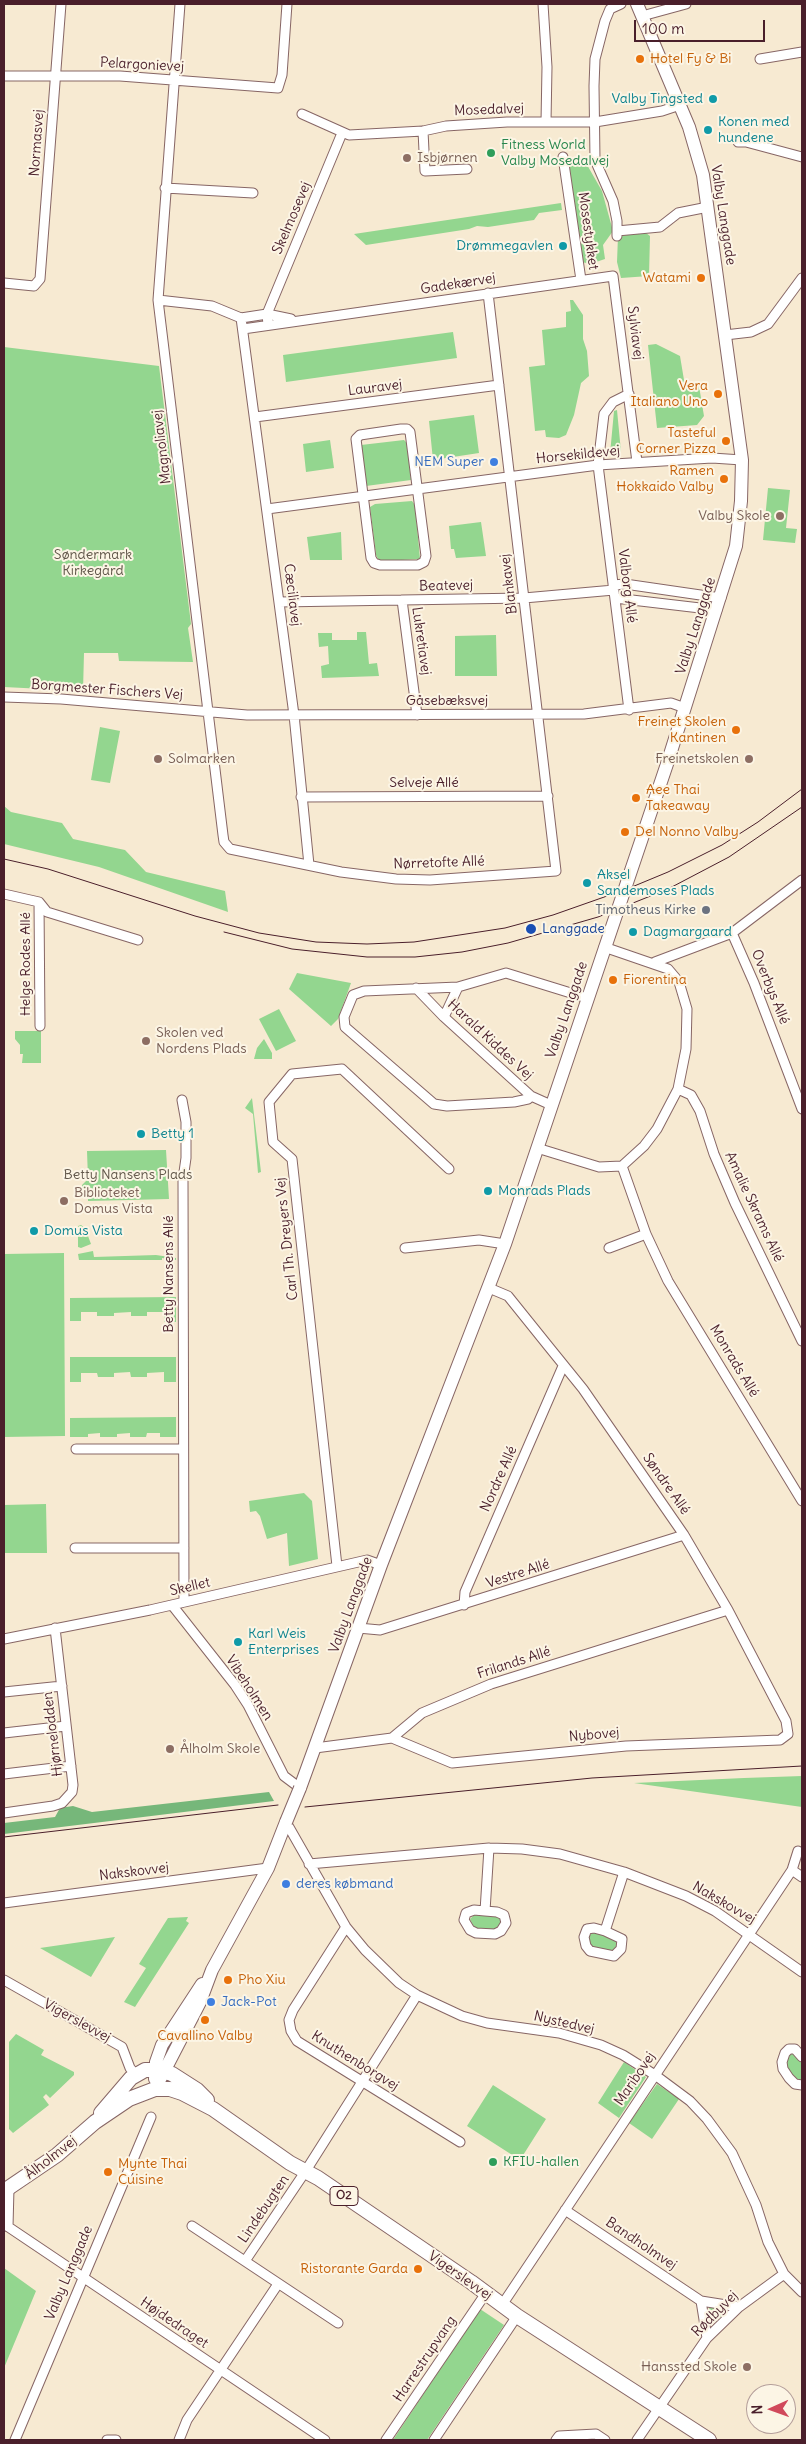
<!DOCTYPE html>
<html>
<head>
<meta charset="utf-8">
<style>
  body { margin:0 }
  #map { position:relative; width:806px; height:2444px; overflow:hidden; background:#f7ead2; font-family:Delius,sans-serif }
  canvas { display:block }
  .frame { position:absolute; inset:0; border:5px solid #4a1f2b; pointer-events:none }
  .north { position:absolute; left:746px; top:2384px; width:50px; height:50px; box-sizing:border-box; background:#fcf5e5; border:1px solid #b59f9b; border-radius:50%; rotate:268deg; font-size:14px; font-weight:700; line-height:20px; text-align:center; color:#4a1f2b }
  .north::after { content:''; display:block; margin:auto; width:18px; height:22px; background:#d1495b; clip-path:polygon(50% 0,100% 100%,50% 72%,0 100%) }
  .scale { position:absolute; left:634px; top:20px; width:131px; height:22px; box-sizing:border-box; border:2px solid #4a1f2b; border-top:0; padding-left:6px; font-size:15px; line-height:18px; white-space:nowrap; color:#4a1f2b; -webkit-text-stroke:4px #fcf5e5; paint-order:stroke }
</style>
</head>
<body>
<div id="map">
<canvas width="806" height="2444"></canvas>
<div class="frame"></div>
<div class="north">N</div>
<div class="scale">100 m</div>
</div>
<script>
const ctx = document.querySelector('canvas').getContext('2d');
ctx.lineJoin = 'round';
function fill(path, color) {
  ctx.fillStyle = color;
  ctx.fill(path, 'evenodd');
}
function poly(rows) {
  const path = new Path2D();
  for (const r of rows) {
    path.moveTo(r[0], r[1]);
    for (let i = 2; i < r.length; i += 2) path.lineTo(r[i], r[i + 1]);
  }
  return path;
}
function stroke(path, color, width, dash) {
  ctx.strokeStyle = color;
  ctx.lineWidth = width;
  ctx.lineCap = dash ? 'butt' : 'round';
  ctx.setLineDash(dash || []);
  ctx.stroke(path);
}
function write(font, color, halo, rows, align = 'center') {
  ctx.font = font + ' Delius,sans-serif';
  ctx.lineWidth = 4;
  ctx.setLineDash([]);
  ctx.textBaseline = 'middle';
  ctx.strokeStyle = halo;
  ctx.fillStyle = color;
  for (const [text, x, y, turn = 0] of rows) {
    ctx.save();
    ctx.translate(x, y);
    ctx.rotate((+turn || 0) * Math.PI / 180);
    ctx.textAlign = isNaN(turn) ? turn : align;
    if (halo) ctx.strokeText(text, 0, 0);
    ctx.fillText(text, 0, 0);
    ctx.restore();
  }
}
const green = poly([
  [568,162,586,163,602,191,613,231,603,245,605,259,590,264,582,262],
  [561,203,562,210,539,213,534,220,488,227,477,226,469,229,366,245,354,234],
  [646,233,650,236,649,276,621,278,617,262,618,236],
  [570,300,573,300,583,315,583,339,587,351,589,376,581,383,574,415,566,435,559,438,546,437,545,430,535,431,529,367,545,365,542,330,566,327,566,312,571,311],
  [453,332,457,358,286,382,283,355],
  [656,344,680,356,684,380,687,384,699,386,704,416,697,425,657,428,648,345],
  [4,347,159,366,191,624,188,628,193,662,119,661,118,653,84,653,83,691,4,687],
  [617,410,621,452,610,454,614,411],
  [474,415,479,453,433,460,429,421],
  [330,440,334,468,306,472,303,444],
  [404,440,407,443,411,480,366,486,361,445],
  [768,488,790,490,786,528,797,529,795,543,763,540],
  [412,501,415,505,420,559,383,561,378,559,376,555,370,507,375,504],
  [481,522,486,556,456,558,454,549,451,549,449,526],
  [341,532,342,560,310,560,307,537],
  [357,632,366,632,369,664,377,663,379,676,322,678,321,666,329,664,328,646,319,647,318,633,332,633,332,640,357,640],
  [496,635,497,676,455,676,455,636],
  [100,727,120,731,110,783,91,780],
  [4,806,11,812,62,823,73,839,125,850,146,872,225,891,228,912,99,867,4,844],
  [297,973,351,983,338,1019,331,1026,289,989],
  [279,1009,296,1041,276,1051,259,1019],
  [15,1031,41,1031,41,1063,22,1063,23,1054,20,1054,20,1045,15,1039],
  [264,1039,272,1053,272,1059,254,1059,257,1048],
  [252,1098,261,1172,258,1173,253,1114,245,1108],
  [166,1150,169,1199,88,1201,88,1194,82,1192,82,1185,88,1179,87,1151],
  [81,1225,85,1228,91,1244,81,1248,78,1247,78,1226],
  [93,1251,94,1257,156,1255,176,1258,176,1260,162,1258,162,1260,79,1260,78,1254],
  [64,1253,65,1436,4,1437,4,1254],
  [176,1297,176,1322,164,1322,164,1312,147,1312,147,1316,131,1316,131,1312,114,1313,114,1316,97,1316,97,1312,81,1312,81,1321,70,1321,70,1298],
  [70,1357,176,1357,176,1382,164,1382,164,1372,147,1373,147,1377,131,1377,130,1372,114,1373,114,1377,98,1377,97,1373,81,1373,81,1382,70,1382],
  [176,1417,176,1437,160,1437,160,1433,147,1433,146,1437,130,1437,130,1433,117,1434,117,1437,100,1437,100,1433,88,1434,88,1437,70,1437,70,1418],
  [304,1493,312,1501,318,1559,289,1566,287,1533,267,1539,260,1516,256,1511,250,1512,249,1501],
  [46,1504,47,1553,4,1553,4,1505],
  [802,1776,802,1807,634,1783,744,1778],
  [475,1914,495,1914,500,1917,501,1923,495,1930,475,1929,470,1919],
  [188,1917,186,1921,189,1923,135,2007,124,2002,146,1968,139,1964,168,1918],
  [592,1932,596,1932,617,1940,618,1946,613,1953,593,1948,588,1938],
  [115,1937,91,1977,40,1948],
  [16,2034,44,2050,41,2055,74,2072,74,2075,50,2098,46,2094,43,2097,49,2105,13,2133,9,2129,9,2042],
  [792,2053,802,2062,802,2082,798,2082,784,2066,787,2055],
  [624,2062,646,2077,619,2118,598,2103],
  [657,2084,679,2099,652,2139,629,2123],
  [493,2085,546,2119,520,2160,467,2126],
  [4,2268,36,2291,4,2368],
  [709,2307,724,2308,725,2312,715,2322,711,2322],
  [480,2309,504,2325,427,2440,393,2440]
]);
const forest = poly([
  [269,1792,274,1801,4,1834,4,1823,55,1817,60,1808,73,1806,92,1812]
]);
const street = poly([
  [180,4,158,300,223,835,224,842,230,849,341,872,396,879,430,880,556,871,488,293],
  [543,4,547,67,546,122],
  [642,16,686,4],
  [760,59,802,52],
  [4,76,120,76,278,88,282,75,287,4],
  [302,114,349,135,423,131,446,126,507,122,595,122,662,111,680,105],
  [423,131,425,171,467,169],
  [738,142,746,142,802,157],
  [563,157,581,280],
  [165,188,253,193],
  [617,231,660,227,678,213,708,207],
  [617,236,617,221,613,201,595,160,594,86,595,59,605,21,610,9,621,4],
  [4,283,34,286,40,279,61,4],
  [158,300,212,306,241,318],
  [241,318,294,715,309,865],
  [241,318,267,314,291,319],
  [268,325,267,314,342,133],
  [243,329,613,276,637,462],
  [725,335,751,332,768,324,802,278],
  [629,394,613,402,604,414,598,465,629,710],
  [255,417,499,385],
  [401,429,407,429,410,432,426,556,424,562,418,565,380,565,374,563,371,558,356,439,360,435,401,429],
  [267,509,598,465,712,458,742,460],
  [613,585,625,584,721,598],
  [615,598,717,610],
  [402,600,417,715],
  [279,602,524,598,614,590],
  [4,697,61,699,247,715,584,714,671,703,685,708],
  [301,797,548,796],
  [4,894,39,902,47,912,138,940],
  [39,902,40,1026],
  [732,933,754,983,802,1109],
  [604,947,668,969,679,982,687,1009,686,1049,678,1089,657,1129,644,1146,622,1166],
  [655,962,732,933,802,880],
  [416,988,444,1017,531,1096,551,1105],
  [444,1017,458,987],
  [678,1089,691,1095,700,1111,714,1154,735,1203,802,1341],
  [531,1096,528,1099,514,1102,447,1106,434,1104,345,1027,344,1017,353,995,364,991,458,987,506,973,587,998],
  [182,1100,186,1122,186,1158,183,1179,184,1602],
  [537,1148,599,1167,622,1166,646,1234,668,1281,802,1501],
  [405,1248,479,1240,505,1244],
  [609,1248,646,1234],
  [76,1449,183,1449],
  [75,1548,184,1548],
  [337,1566,292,1159,273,1142,269,1102,292,1074,342,1069,449,1169],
  [172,1605,235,1685,248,1705,284,1776,300,1788],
  [464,1605,465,1592,563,1366],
  [358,1628,380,1630,684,1535],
  [4,1639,150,1610,367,1560,381,1565],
  [4,1692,62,1686],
  [4,1733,66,1726],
  [392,1738,452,1763,626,1746,780,1740,788,1734,786,1721,728,1610,684,1535,583,1389,549,1347,508,1296,489,1288],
  [315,1748,392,1738,422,1713,491,1684,728,1610],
  [4,1774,71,1766],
  [4,1813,53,1806,62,1803,72,1792,73,1785,55,1628],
  [286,1822,346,1927,365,1950,399,1983,417,1995,462,2016,487,2023,559,2033,601,2045,623,2055,655,2075,690,2101,707,2119,732,2153,756,2205,768,2242,784,2274,802,2292],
  [309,1864,489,1848,522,1849,560,1854,624,1872,686,1896,715,1911,802,1972],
  [792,1870,802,1877],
  [4,1903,268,1868],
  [485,1911,474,1910,466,1913,464,1920,470,1930,476,1933,495,1934,501,1931,506,1923,504,1915,497,1912,485,1911,489,1848],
  [346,1927,293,2010,289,2020,291,2031,297,2041,460,2142],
  [605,1931,594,1928,587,1929,584,1937,586,1946,590,1951,614,1956,621,1949,622,1939,605,1931,624,1872],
  [4,1980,122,2047,130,2068,135,2074],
  [802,2057,795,2049,789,2049,785,2053,782,2062,783,2069,789,2078,795,2084,802,2085],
  [565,2210,701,2301,739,2307],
  [4,2224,325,2440],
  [192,2226,338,2323],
  [8,2227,9,2188],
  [245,2261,305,2172,417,1995],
  [701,2301,707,2338],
  [502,2305,792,1870,798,1851],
  [15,2440,151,2117],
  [107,2440,116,2440],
  [179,2440,187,2420,278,2284],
  [386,2440,486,2293],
  [434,2440,517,2316],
  [556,2440,559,2436,596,2434,605,2440],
  [637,2440,707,2338,739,2307,784,2274]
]);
const secondary = poly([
  [300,1788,381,1565,505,1244,667,764,736,546,741,501,742,460,703,175,689,127,637,4],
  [155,2079,156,2062,162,2045,202,1984],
  [155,2089,200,2002,212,1970,268,1868,286,1822]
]);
const primary = poly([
  [101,2113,131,2078,145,2070,159,2070,172,2074,197,2090,207,2100],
  [4,2191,57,2155,95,2122,129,2099,155,2089,170,2089,182,2093,213,2109,290,2163,318,2178,471,2282,517,2316,709,2440]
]);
const tram = poly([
  [4,859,48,869,195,916,259,933,316,942,367,944,414,942,505,928,553,915,627,889,668,872,722,845,758,822,802,789],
  [224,932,292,949,367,957,415,957,462,952,508,943,598,917,668,889,729,857,802,807],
  [305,1807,592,1778,802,1766],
  [4,1837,278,1805]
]);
const secondaryBridge = poly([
  [286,1822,300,1788]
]);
const markers = [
  [640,59,5,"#e8710a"],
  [713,99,5,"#0f9aa8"],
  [708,130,5,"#0f9aa8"],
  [491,153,5,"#2e9e5b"],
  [407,158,5,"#8d6e63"],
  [563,246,5,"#0f9aa8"],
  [701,278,5,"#e8710a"],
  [718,394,5,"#e8710a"],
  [726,441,5,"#e8710a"],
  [494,462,5,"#3f7fe0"],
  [724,479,5,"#e8710a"],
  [780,516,5,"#8d6e63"],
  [736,730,5,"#e8710a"],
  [158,759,5,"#8d6e63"],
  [749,759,5,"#8d6e63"],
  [636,798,5,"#e8710a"],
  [625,832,5,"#e8710a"],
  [587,883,5,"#0f9aa8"],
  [706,910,5,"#6b7280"],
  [531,929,6,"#1a4fb4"],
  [633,932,5,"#0f9aa8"],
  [613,980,5,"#e8710a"],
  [146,1041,5,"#8d6e63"],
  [141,1134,5,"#0f9aa8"],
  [488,1191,5,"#0f9aa8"],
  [64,1201,5,"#8d6e63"],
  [34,1231,5,"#0f9aa8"],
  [238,1642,5,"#0f9aa8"],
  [170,1749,5,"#8d6e63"],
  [286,1884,5,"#3f7fe0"],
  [228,1980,5,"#e8710a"],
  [211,2002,5,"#3f7fe0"],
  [205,2020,5,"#e8710a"],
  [493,2162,5,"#2e9e5b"],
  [108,2172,5,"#e8710a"],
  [418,2269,5,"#e8710a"],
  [747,2367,5,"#8d6e63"]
];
const shields = [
  [344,2196,28]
];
const shieldNames = [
  ["O2",344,2196]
];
const foodNames = [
  ["Hotel Fy & Bi",650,59],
  ["Watami",691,278,"right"],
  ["Vera",708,386,"right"],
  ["Italiano Uno",708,402,"right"],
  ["Tasteful",716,433,"right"],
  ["Corner Pizza",716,449,"right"],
  ["Ramen",714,471,"right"],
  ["Hokkaido Valby",714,487,"right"],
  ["Freinet Skolen",726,722,"right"],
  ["Kantinen",726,738,"right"],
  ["Aee Thai",646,790],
  ["Takeaway",646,806],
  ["Del Nonno Valby",635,832],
  ["Fiorentina",623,980],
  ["Pho Xiu",238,1980],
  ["Cavallino Valby",205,2036,"center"],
  ["Mynte Thai",118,2164],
  ["Cuisine",118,2180],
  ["Ristorante Garda",408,2269,"right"]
];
const streetNames = [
  ["Pelargonievej",142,65,3],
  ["Mosedalvej",489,110,-2],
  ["Normasvej",37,143,-86],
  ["Valby Langgade",723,215,81],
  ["Skelmosevej",292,218,-67],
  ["Mosestykket",588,231,82],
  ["Gadekærvej",458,284,-9],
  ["Sylviavej",635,333,83],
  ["Lauravej",375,388,-7],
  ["Magnoliavej",162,447,-97],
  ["Horsekildevej",578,455,-6],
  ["Blankavej",509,584,-97],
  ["Beatevej",446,586,-1],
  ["Valborg Allé",627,586,83],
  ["Cæciliavej",292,595,83],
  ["Valby Langgade",696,626,-72],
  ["Lukretiavej",421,641,82],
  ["Borgmester Fischers Vej",107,690,4],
  ["Gåsebæksvej",447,701],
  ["Selveje Allé",424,783],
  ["Nørretofte Allé",439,863,-2],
  ["Helge Rodes Allé",26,964,-90],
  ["Overbys Allé",770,987,68],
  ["Valby Langgade",567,1010,-71],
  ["Harald Kiddes Vej",490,1040,43],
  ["Amalie Skrams Allé",754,1207,65],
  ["Carl Th. Dreyers Vej",287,1239,-96],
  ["Betty Nansens Allé",169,1274,-90],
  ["Monrads Allé",734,1361,59],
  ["Nordre Allé",499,1479,-66],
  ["Søndre Allé",666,1484,55],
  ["Vestre Allé",518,1574,-18],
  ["Skellet",190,1587,-13],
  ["Valby Langgade",351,1605,-70],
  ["Frilands Allé",514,1663,-18],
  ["Vibeholmen",249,1688,57],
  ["Hjørnelodden",53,1734,-97],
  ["Nybovej",594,1735,-5],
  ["Nakskovvej",134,1872,-7],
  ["Nakskovvej",724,1903,30],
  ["Vigerslevvej",77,2021,29],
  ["Nystedvej",564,2023,13],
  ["Knuthenborgvej",355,2061,32],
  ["Maribovej",635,2079,-56],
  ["Ålholmvej",51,2158,-38],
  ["Lindebugten",264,2209,-56],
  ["Bandholmvej",641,2244,34],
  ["Valby Langgade",69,2273,-67],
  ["Vigerslevvej",460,2276,35],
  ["Rødbyvej",715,2314,-45],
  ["Højdedraget",174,2323,34],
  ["Harrestrupvang",425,2359,-56]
];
const cultureNames = [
  ["Valby Tingsted",703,99,"right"],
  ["Konen med",718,122],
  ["hundene",718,138],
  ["Drømmegavlen",553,246,"right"],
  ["Aksel",597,875],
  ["Sandemoses Plads",597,891],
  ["Dagmargaard",643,932],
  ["Betty 1",151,1134],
  ["Monrads Plads",498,1191],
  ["Domus Vista",44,1231],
  ["Karl Weis",248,1634],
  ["Enterprises",248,1650]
];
const leisureNames = [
  ["Fitness World",501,145],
  ["Valby Mosedalvej",501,161],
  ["KFIU-hallen",503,2162]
];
const educationNames = [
  ["Isbjørnen",417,158],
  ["Valby Skole",770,516,"right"],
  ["Solmarken",168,759],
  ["Freinetskolen",739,759,"right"],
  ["Skolen ved",156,1033],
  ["Nordens Plads",156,1049],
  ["Biblioteket",74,1193],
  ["Domus Vista",74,1209],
  ["Ålholm Skole",180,1749],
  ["Hanssted Skole",737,2367,"right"]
];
const shopNames = [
  ["NEM Super",484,462,"right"],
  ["deres købmand",296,1884],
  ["Jack-Pot",221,2002]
];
const parkNames = [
  ["Søndermark",93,555],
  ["Kirkegård",93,571],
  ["Betty Nansens Plads",128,1175]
];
const worshipNames = [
  ["Timotheus Kirke",696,910]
];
const transitNames = [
  ["Langgade",542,929]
];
fill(green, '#93d68f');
fill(forest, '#76b77a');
stroke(street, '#876665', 11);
stroke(secondary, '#876665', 14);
stroke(primary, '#876665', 16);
stroke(street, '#fff', 9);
stroke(secondary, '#fff', 12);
stroke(primary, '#fff', 14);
stroke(tram, '#4a1f2b', 1);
stroke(secondaryBridge, '#876665', 14, []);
stroke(secondaryBridge, '#fff', 12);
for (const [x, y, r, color] of markers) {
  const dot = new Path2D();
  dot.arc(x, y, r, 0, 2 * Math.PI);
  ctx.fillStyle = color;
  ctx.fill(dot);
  stroke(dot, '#fcf5e5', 2);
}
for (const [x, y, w] of shields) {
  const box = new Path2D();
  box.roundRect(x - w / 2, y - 9.5, w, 19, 4);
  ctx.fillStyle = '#fcf5e5';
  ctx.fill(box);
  stroke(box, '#4a1f2b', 1);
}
write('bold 12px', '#4a1f2b', null, shieldNames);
write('14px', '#c56008', '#fcf5e5', foodNames, 'left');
write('14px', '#4a1f2b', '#fcf5e5', streetNames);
write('14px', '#0d838f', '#fcf5e5', cultureNames, 'left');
write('14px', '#27864d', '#fcf5e5', leisureNames, 'left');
write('14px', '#785e54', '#fcf5e5', educationNames, 'left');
write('14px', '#366cbe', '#fcf5e5', shopNames, 'left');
write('14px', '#605649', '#fcf5e5', parkNames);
write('14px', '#5b616d', '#fcf5e5', worshipNames, 'right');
write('14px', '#164399', '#fcf5e5', transitNames, 'left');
</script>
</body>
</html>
